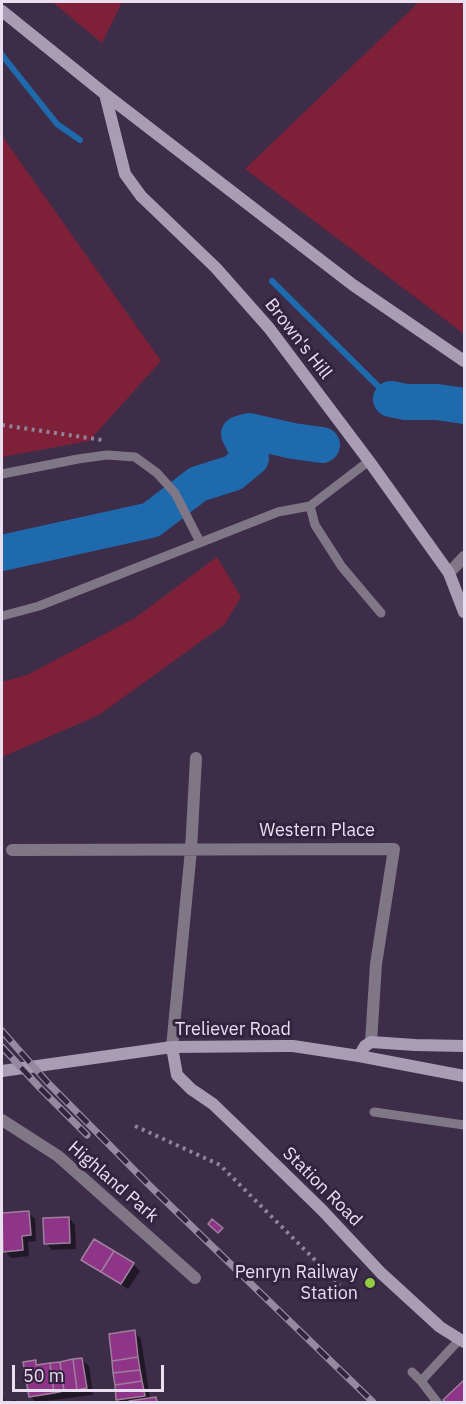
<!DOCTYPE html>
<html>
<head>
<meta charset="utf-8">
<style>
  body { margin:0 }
  #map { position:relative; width:466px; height:1404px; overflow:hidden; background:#3d2d49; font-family:"IBM Plex Sans",sans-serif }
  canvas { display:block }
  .frame { position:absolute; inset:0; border:3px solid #e9dff1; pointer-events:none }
  .scale { position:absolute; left:12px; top:1365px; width:152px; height:27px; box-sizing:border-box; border:3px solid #e9dff1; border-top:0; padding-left:8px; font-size:18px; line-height:21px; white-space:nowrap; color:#e9dff1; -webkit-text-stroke:4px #33233e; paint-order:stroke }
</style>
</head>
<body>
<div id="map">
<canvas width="466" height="1404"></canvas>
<div class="frame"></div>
<div class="scale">50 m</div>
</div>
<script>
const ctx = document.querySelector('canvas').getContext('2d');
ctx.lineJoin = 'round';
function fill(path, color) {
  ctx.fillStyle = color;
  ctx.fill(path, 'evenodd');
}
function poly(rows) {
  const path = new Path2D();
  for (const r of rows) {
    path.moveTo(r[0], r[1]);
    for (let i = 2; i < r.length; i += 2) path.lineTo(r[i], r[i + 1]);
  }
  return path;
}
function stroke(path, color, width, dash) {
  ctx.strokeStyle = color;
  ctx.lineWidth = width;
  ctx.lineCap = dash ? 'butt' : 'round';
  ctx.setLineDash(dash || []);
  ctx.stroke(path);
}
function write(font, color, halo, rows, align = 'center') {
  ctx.font = font + ' "IBM Plex Sans",sans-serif';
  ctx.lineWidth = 6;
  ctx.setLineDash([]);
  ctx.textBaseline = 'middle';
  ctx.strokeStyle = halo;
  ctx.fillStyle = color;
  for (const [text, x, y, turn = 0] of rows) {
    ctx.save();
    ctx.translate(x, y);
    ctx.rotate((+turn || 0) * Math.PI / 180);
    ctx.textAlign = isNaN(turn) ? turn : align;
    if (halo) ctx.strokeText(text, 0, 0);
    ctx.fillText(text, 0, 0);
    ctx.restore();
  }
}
const green = poly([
  [52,2,122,2,102,43],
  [419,2,464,2,464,334,245,169],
  [2,136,161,361,89,441,2,457],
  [217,557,241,597,225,624,99,715,2,757,2,682,27,675,135,618]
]);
const shadow = poly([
  [28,1213,35,1219,36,1241,28,1242,29,1256,11,1258,5,1251,4,1247,2,1248,2,1227,3,1228],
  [69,1218,75,1225,76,1249,52,1250,46,1243],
  [83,1260,133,1264,140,1271,128,1289,90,1266],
  [135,1332,141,1339,150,1399,155,1398,159,1402,121,1402,118,1399],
  [82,1360,89,1366,93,1395,36,1402,30,1396,35,1361,40,1366],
  [464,1382,464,1402,448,1402,445,1400],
  [2,1389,4,1402,15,1400,17,1402,2,1402]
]);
const stream = poly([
  [2,55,57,124,80,140],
  [272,281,391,399]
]);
const river = poly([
  [391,399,406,402,437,402,464,406],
  [2,553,151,520,198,484,233,473,251,458,239,434,249,431,293,441,322,445]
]);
const building = poly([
  [29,1211,31,1235,22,1236,23,1250,3,1252,2,1213,29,1211],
  [69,1217,70,1243,44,1244,43,1218,69,1217],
  [212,1219,223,1228,218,1233,208,1224,212,1219],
  [94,1239,114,1251,101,1272,81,1260,94,1239],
  [114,1251,134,1263,121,1284,101,1272,114,1251],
  [135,1330,138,1357,112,1361,109,1334,135,1330],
  [138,1357,140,1370,113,1373,112,1361,138,1357],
  [82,1358,87,1388,77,1390,73,1359,82,1358],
  [73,1359,77,1390,64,1391,60,1362,73,1359],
  [36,1360,36,1365,50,1363,54,1393,29,1397,23,1362,36,1360],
  [60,1362,64,1391,54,1393,50,1363,60,1362],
  [140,1370,142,1381,115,1385,113,1373,140,1370],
  [464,1380,464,1402,446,1402,443,1400,464,1380],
  [142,1381,145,1396,116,1400,115,1385,142,1381],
  [156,1397,157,1402,130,1402,129,1401,156,1397]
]);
const path = poly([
  [2,425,102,440],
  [135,1126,220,1165,340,1285]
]);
const lane = poly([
  [2,474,78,459,107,455,135,457,157,473,175,493,200,542],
  [310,506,315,525,342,567,381,613],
  [2,616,39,606,278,512,310,506,369,461],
  [374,1112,464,1125],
  [412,1372,421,1381,460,1339],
  [421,1381,437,1402]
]);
const street = poly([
  [449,573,464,557],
  [12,850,394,849,376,964,371,1042],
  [172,1047,191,850,196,758],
  [2,1120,58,1156,195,1278]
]);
const secondary = poly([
  [2,11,105,94,353,285,464,361],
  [105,94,125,174,141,196,216,268,269,328,369,461,449,573,464,612],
  [172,1047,177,1075,191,1089,213,1104,242,1132,322,1210,381,1273,440,1327,464,1342],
  [359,1056,365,1046,371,1042,415,1045,464,1046],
  [2,1071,172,1047,283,1046,293,1046,359,1056,464,1076]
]);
const rail = poly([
  [2,1031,48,1083,150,1186,373,1402],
  [2,1047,40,1088,87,1135]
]);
const markers = [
  [370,1283,6,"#90cd40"]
];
const streetNames = [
  ["Brown's Hill",298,339,52],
  ["Western Place",317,831],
  ["Treliever Road",233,1030],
  ["Highland Park",113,1182,41],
  ["Station Road",322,1187,45]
];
const poiNames = [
  ["Penryn Railway",358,1273],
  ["Station",358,1294]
];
fill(green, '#7e2038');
fill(shadow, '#0007');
stroke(stream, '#1f6aad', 6);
stroke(river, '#1f6aad', 36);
fill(building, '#8e3489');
stroke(building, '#9f809b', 1.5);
stroke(path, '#90839a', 4, [3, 4.5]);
stroke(lane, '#7f7786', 9);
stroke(street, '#7f7786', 12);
stroke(secondary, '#a99db4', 12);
stroke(rail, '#95889f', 7);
stroke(rail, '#33233e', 4.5, [14]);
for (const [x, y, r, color] of markers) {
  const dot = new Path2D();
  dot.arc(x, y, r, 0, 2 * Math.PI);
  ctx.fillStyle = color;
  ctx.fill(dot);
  stroke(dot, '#33233e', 2);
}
write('18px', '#e9dff1', '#33233e', streetNames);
write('18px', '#e9dff1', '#33233e', poiNames, 'right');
</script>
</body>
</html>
